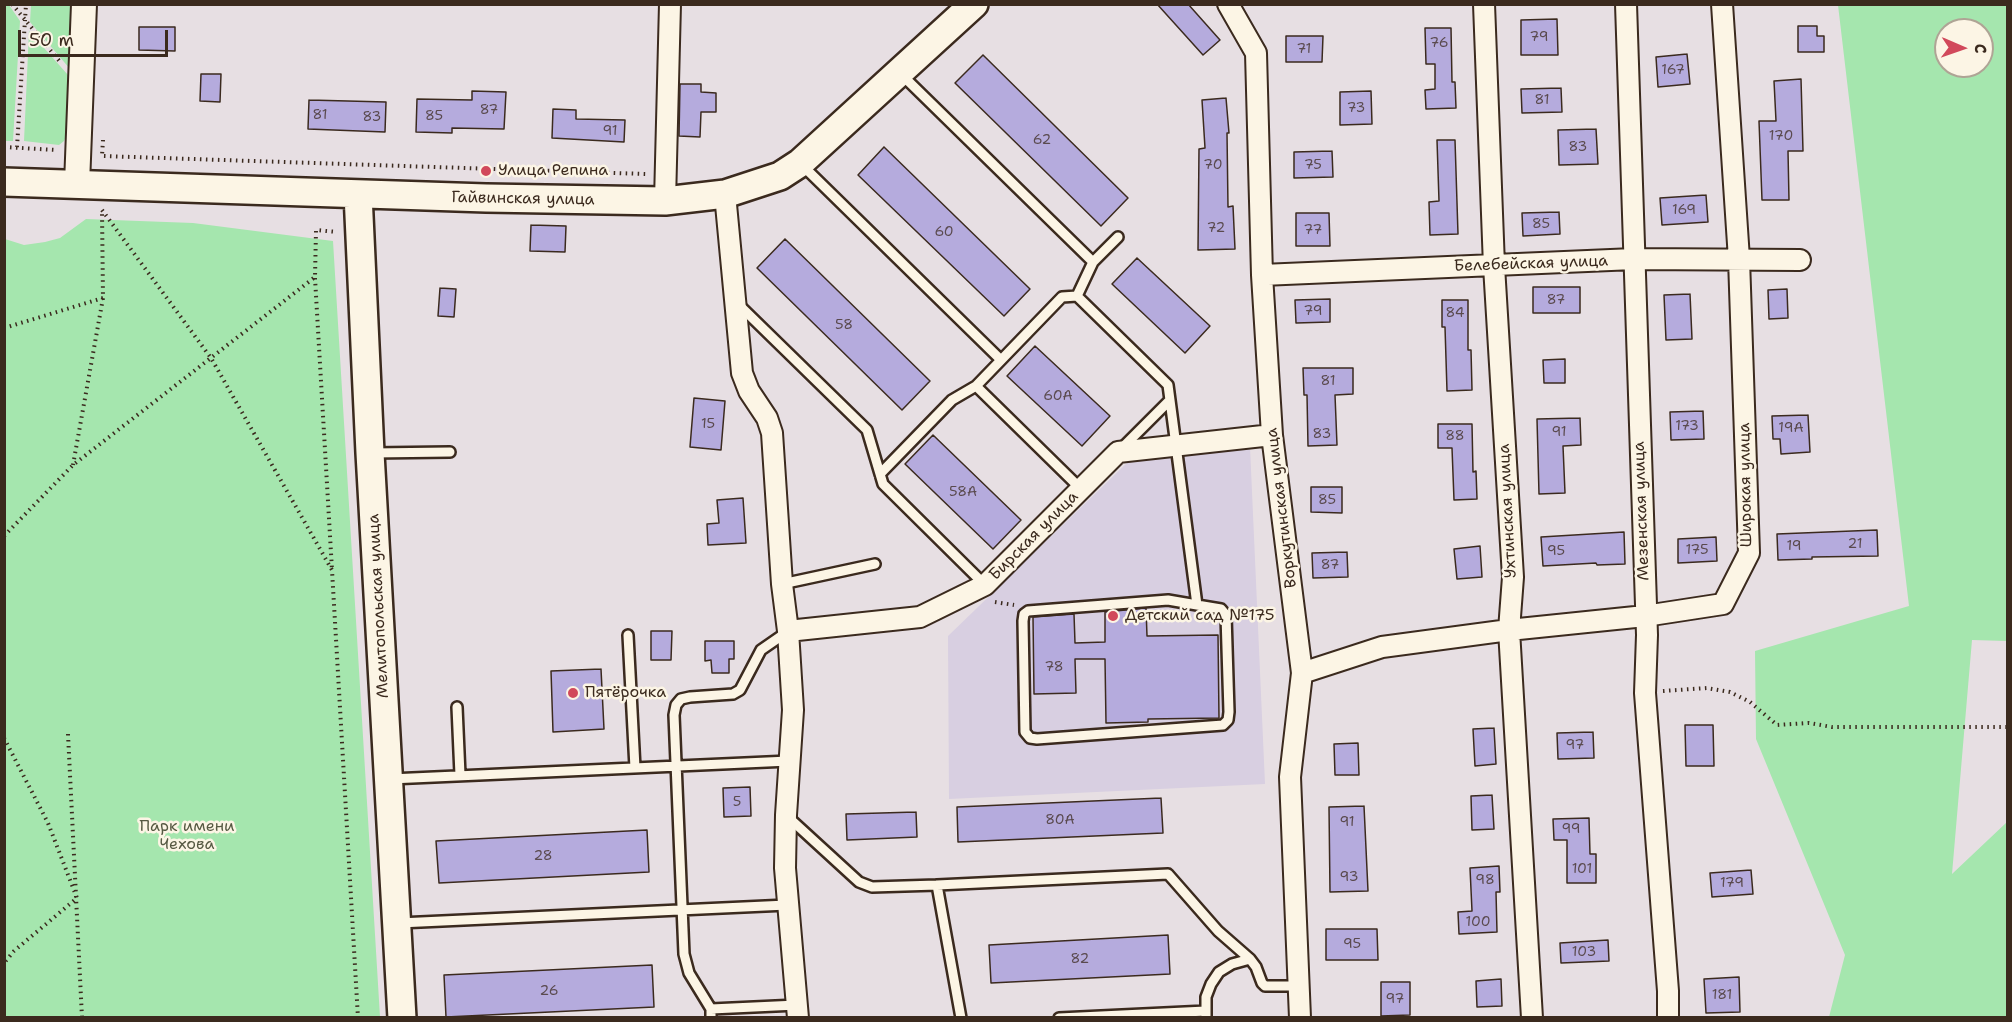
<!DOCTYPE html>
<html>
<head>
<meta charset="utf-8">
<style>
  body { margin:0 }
  #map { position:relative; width:2012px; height:1022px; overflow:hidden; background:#e7dfe3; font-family:"Shantell Sans",sans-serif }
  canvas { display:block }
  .frame { position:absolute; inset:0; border:6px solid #3b2a1e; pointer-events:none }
  .north { position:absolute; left:1934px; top:18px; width:60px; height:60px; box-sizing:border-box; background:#fcf5e5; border:2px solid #afa495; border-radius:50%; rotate:92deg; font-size:16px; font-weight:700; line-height:24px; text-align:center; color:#3b2a1e }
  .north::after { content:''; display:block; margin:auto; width:21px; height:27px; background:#d1495b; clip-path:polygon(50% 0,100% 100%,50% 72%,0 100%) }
  .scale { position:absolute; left:18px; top:30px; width:150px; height:27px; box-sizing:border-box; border:3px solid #3b2a1e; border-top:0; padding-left:8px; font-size:18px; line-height:21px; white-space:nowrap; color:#3b2a1e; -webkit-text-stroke:4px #fcf5e5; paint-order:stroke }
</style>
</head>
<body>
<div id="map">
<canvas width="2012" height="1022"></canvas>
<div class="frame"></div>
<div class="north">С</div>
<div class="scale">50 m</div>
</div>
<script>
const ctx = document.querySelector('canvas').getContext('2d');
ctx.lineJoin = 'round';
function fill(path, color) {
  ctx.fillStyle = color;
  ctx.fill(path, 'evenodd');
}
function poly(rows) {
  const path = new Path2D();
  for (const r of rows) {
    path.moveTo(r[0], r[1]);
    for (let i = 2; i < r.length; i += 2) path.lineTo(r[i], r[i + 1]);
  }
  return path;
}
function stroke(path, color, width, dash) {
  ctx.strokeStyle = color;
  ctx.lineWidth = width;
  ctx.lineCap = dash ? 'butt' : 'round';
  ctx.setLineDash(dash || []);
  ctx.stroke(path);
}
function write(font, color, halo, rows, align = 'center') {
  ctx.font = font + ' "Shantell Sans",sans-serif';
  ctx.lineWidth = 5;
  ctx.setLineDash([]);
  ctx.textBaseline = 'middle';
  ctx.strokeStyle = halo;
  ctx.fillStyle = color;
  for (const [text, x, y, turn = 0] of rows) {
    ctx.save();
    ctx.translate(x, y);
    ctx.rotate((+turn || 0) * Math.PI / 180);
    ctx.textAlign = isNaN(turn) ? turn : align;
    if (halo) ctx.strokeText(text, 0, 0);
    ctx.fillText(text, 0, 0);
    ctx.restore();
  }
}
const built = poly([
  [1250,447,1265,784,949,799,948,636,1129,461]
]);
const green = poly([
  [9,5,20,21,13,141,4,141,4,5],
  [31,5,71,5,70,69,30,22],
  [1838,5,2007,5,2007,641,1972,640,1952,874,2007,822,2007,1017,1829,1017,1845,955,1756,739,1755,651,1909,606],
  [1946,30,1982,30,1982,66,1946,66],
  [29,31,68,75,67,134,64,141,59,145,24,141],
  [86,219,193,223,333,241,380,1017,5,1017,5,239,24,245,45,242,60,238]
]);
const building = poly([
  [1157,4,1188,4,1220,40,1203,55,1157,4],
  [1557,19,1558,55,1521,55,1521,20,1557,19],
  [1798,26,1817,26,1817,36,1824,36,1824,52,1798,52,1798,26],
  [139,27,175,27,175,51,139,50,139,27],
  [1425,28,1451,28,1452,82,1455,82,1456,108,1426,109,1425,90,1435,89,1435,64,1426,64,1425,28],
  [1286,36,1323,36,1322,62,1286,62,1286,36],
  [1687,54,1690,84,1658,87,1656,57,1687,54],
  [983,55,1128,198,1101,226,955,83,983,55],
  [201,74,221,74,220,102,200,101,201,74],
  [1801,79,1803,151,1788,151,1789,200,1762,200,1759,121,1776,121,1774,81,1801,79],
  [680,84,701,84,701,92,716,93,716,112,701,112,700,137,679,136,680,84],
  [1561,88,1562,112,1522,113,1521,89,1561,88],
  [472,91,506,92,504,129,452,128,452,133,416,132,417,99,472,100,472,91],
  [1371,91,1372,124,1340,125,1340,92,1371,91],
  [1226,98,1229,133,1227,133,1228,207,1233,206,1235,249,1198,250,1199,149,1205,148,1202,100,1226,98],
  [309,100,386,102,385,132,308,129,309,100],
  [553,109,576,110,576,119,625,120,624,142,552,138,553,109],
  [1596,129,1598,164,1559,165,1558,130,1596,129],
  [1437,140,1455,140,1458,234,1430,235,1429,202,1439,201,1437,140],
  [884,147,1030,289,1004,316,858,175,884,147],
  [1332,151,1333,177,1294,178,1294,152,1332,151],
  [1706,195,1708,222,1662,225,1660,198,1706,195],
  [1559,212,1560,234,1523,236,1522,213,1559,212],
  [1296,213,1329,213,1330,246,1296,246,1296,213],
  [531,225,566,226,565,252,530,251,531,225],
  [785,239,930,381,902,410,757,268,785,239],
  [1137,258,1210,326,1185,353,1112,284,1137,258],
  [1533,287,1580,287,1580,313,1533,313,1533,287],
  [440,288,456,289,454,317,438,316,440,288],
  [1787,289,1788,318,1769,319,1768,290,1787,289],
  [1690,294,1692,339,1666,340,1664,295,1690,294],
  [1330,299,1330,322,1296,323,1295,300,1330,299],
  [1442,300,1468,300,1468,350,1471,350,1472,390,1447,391,1445,327,1442,327,1442,300],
  [1035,346,1110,416,1082,446,1007,376,1035,346],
  [1565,359,1565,383,1544,383,1543,360,1565,359],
  [1303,368,1353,368,1353,394,1335,395,1337,445,1308,446,1307,395,1304,395,1303,368],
  [694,398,725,401,721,450,690,447,694,398],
  [1703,411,1704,439,1671,440,1670,412,1703,411],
  [1808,415,1810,452,1781,454,1780,439,1773,439,1772,416,1808,415],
  [1580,418,1581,445,1563,446,1565,493,1539,494,1537,419,1580,418],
  [1438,424,1472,424,1473,472,1476,471,1477,499,1454,500,1452,448,1438,448,1438,424],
  [933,435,1021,520,993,549,905,464,933,435],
  [1311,487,1342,487,1342,513,1311,512,1311,487],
  [743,498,746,543,708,545,707,524,719,523,717,500,743,498],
  [1877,530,1878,556,1812,557,1812,559,1778,560,1777,534,1877,530],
  [1624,532,1625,564,1597,565,1596,563,1543,566,1541,537,1624,532],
  [1716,537,1717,561,1678,563,1678,539,1716,537],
  [1480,546,1482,577,1457,579,1454,549,1480,546],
  [1347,552,1348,577,1313,578,1312,553,1347,552],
  [1146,608,1147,636,1218,635,1219,718,1148,719,1148,722,1106,723,1105,659,1075,659,1076,693,1034,694,1033,617,1074,614,1075,643,1105,642,1105,612,1146,608],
  [651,631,672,631,671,660,651,660,651,631],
  [705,641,734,641,734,659,729,659,729,673,712,673,711,660,705,661,705,641],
  [601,669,604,729,553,732,551,671,601,669],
  [1685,725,1713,725,1714,766,1686,766,1685,725],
  [1494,728,1496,764,1475,766,1473,729,1494,728],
  [1593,732,1594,758,1558,759,1557,733,1593,732],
  [1358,743,1359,775,1335,775,1334,744,1358,743],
  [750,787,751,816,724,817,723,788,750,787],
  [1492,795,1494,829,1472,830,1471,796,1492,795],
  [1161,798,1163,833,958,842,957,807,1161,798],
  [1364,806,1368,891,1330,892,1329,807,1364,806],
  [916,812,917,837,847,840,846,814,916,812],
  [1589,818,1590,854,1596,854,1596,883,1567,883,1567,840,1554,840,1553,819,1589,818],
  [647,830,649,872,439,883,436,841,647,830],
  [1499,866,1500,892,1496,892,1497,932,1459,934,1458,912,1472,911,1470,868,1499,866],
  [1751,870,1753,894,1712,897,1710,873,1751,870],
  [1326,929,1377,929,1378,960,1326,960,1326,929],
  [1168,935,1170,974,991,983,989,945,1168,935],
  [1608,940,1609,961,1561,963,1560,943,1608,940],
  [652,965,654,1007,446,1017,444,975,652,965],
  [1739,977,1740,1012,1706,1013,1704,979,1739,977],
  [1501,979,1502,1006,1477,1007,1476,981,1501,979],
  [1381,982,1410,982,1410,1015,1381,1016,1381,982]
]);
const path = poly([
  [12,4,61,63],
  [103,140,102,156,646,174],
  [4,147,56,150],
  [17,147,26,4],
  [102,210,211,358,332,570,358,1018],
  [315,278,332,570],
  [4,328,103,298],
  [73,465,103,298,102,211],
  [4,536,73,465,315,277,316,230,337,232],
  [995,602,1014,605],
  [1663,691,1707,688,1730,692,1750,702,1777,725,1809,723,1832,727,2008,727],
  [68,734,82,1018],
  [4,738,48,823,77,898,14,951,4,963]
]);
const service = poly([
  [902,75,1093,262,1077,296,1168,385,1197,605,1168,600,1028,611,1024,614,1023,621,1025,732,1030,738,1037,739,1223,725,1228,720,1229,712,1226,615,1221,609,1197,605],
  [801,164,1001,360],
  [1093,262,1118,237],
  [739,305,867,430,883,484,985,585],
  [976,386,1081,489],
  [1121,449,1170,400],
  [372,453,450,452],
  [880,474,952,400,976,386,1062,297,1077,296],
  [782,584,875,564],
  [628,635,635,768],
  [457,707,460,775],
  [390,779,789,761],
  [788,817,859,882,872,887,937,885],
  [399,923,787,905],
  [711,1009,689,973,684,954,674,715,676,705,681,699,690,697,733,694,740,690,761,650,787,632],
  [711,1018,711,1009,797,1005],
  [961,1018,937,885,1168,874,1218,931,1250,959,1256,967,1262,983,1265,986,1298,986],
  [1059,1018,1206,1011],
  [1206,1018,1206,997,1211,984,1219,972,1232,964,1250,959]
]);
const minor = poly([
  [1228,4,1256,53,1262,275,1272,435,1302,673,1290,777,1300,1018],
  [1484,4,1494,266,1513,577,1509,630,1532,1018],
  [1626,4,1647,635,1645,693,1668,991,1668,1018],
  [725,194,742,373,749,391,767,418,772,433,782,584,788,631],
  [665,201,670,4],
  [1262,275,1634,259,1800,260],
  [1302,673,1382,647,1509,630,1645,616,1723,604,1749,553,1739,259,1722,4],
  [798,1018,785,868,786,815,793,710,788,631,920,617,985,585,1118,452,1272,435]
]);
const tertiary = poly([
  [77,184,84,4]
]);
const secondary = poly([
  [4,182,486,198,665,201,725,194,780,176,800,163,974,4],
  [358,194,370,453,402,1018]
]);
const markers = [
  [486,171,6,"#d1495b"],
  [1113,616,6,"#d1495b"],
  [573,693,6,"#d1495b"]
];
const numberNames = [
  ["79",1539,37],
  ["76",1439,43],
  ["71",1304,49],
  ["167",1673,70],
  ["81",1542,100],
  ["73",1356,108],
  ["87",489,110],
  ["81",320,115],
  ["85",434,116],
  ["83",372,117],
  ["91",610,131],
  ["170",1781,136],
  ["62",1042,140],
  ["83",1578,147],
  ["70",1213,165],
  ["75",1313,165],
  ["169",1684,210],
  ["85",1541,224],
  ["72",1216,228],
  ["77",1313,230],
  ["60",944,232],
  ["87",1556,300],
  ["79",1313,311],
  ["84",1455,313],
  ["58",844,325],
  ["81",1328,381],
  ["60А",1058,396],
  ["15",708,424],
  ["173",1687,426],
  ["19А",1791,428],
  ["91",1559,432],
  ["83",1322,434],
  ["88",1455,436],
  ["58А",963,492],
  ["85",1327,500],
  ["21",1855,544],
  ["19",1794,546],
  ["175",1697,550],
  ["95",1556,551],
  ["87",1330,565],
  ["78",1054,667],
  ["97",1575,745],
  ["5",737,802],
  ["80А",1060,820],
  ["91",1347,822],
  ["99",1571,829],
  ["28",543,856],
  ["101",1582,869],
  ["93",1349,877],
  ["98",1485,880],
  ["179",1732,883],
  ["100",1478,922],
  ["95",1352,944],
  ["103",1584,952],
  ["82",1080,959],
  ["26",549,991],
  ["181",1722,995],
  ["97",1395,999]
];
const poiNames = [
  ["Улица Репина",498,171],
  ["Детский сад №175",1125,616],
  ["Пятёрочка",585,693]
];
const streetNames = [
  ["Гайвинская улица",523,199,1],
  ["Белебейская улица",1531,264,-2],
  ["Широкая улица",1746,485,-91],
  ["Воркутинская улица",1282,508,-97],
  ["Ухтинская улица",1508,511,-93],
  ["Мезенская улица",1642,511,-92],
  ["Бирская улица",1034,536,-45],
  ["Мелитопольская улица",379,606,-93]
];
const parkNames = [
  ["Парк имени",187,827],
  ["Чехова",187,845]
];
fill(built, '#d8cfe1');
fill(green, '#a5e6ae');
fill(building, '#b5abdd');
stroke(building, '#3b2a1e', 1.5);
stroke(service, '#3b2a1e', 14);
stroke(minor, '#3b2a1e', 24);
stroke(tertiary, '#3b2a1e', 28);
stroke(secondary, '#3b2a1e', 32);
stroke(path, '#3b2a1e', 4, [1.5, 4.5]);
stroke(service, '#fcf5e5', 9);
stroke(minor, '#fcf5e5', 20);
stroke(tertiary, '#fcf5e5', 24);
stroke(secondary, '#fcf5e5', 27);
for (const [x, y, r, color] of markers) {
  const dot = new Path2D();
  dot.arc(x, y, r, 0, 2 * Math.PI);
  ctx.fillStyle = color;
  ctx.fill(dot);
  stroke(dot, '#fcf5e5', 2);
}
write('14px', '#5a4a4e', null, numberNames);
write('16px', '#3b2a1e', '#fcf5e5', poiNames, 'left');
write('16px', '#3b2a1e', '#fcf5e5', streetNames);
write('16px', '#565942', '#fcf5e5', parkNames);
</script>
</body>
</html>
